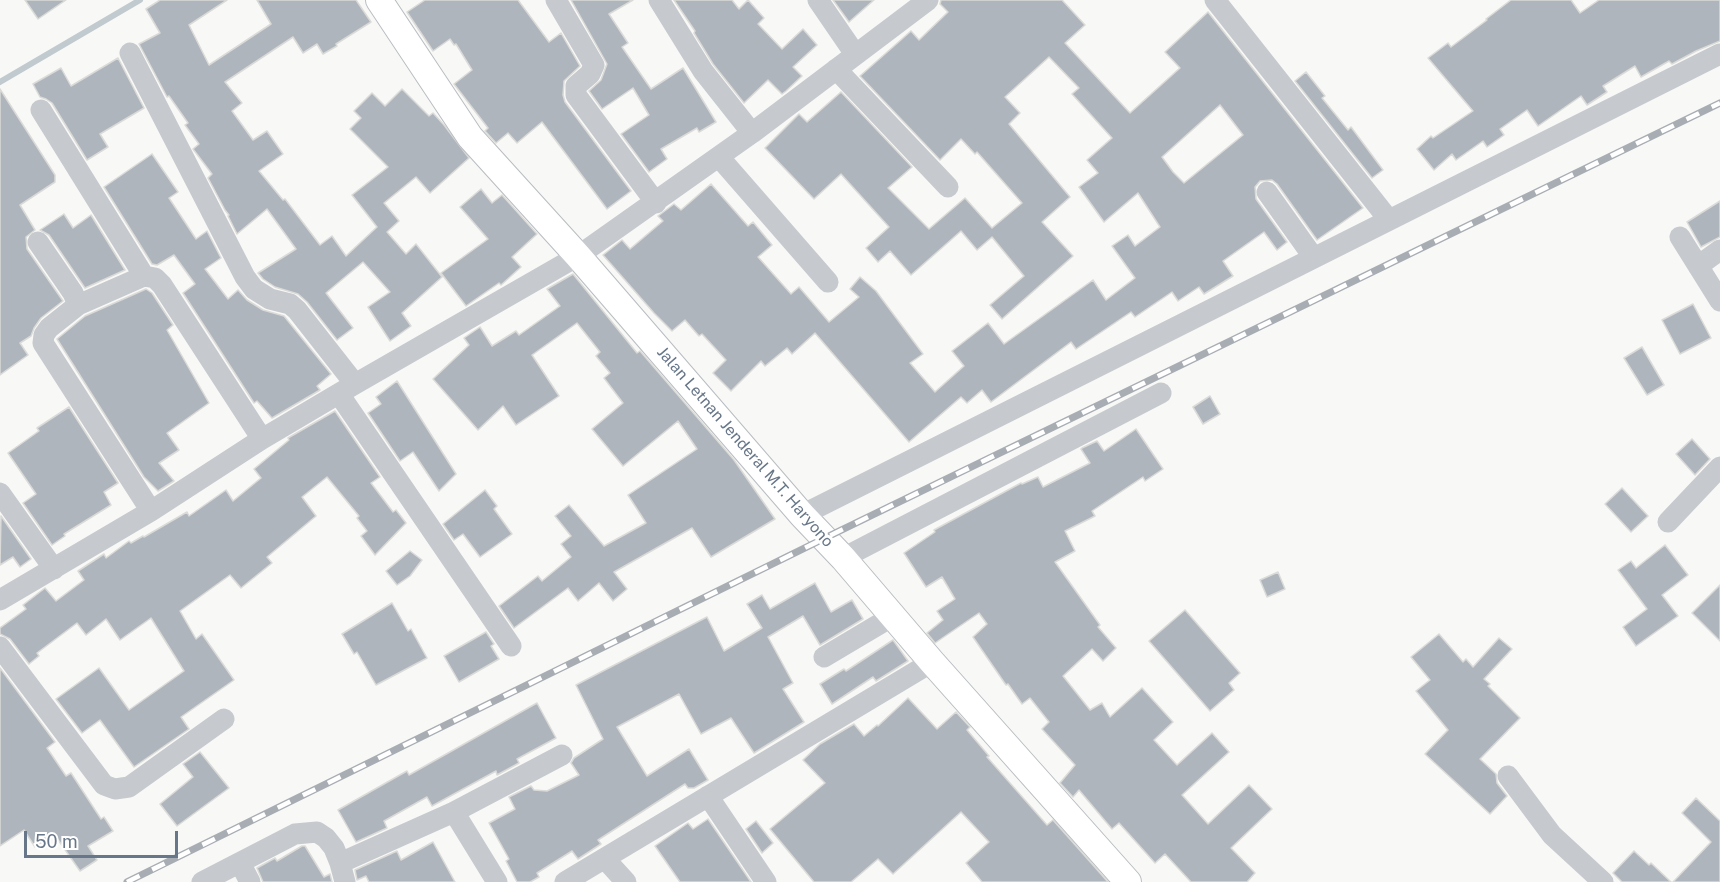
<!DOCTYPE html>
<html>
<head>
<meta charset="utf-8">
<style>
  body { margin:0 }
  #map { position:relative; width:1720px; height:882px; overflow:hidden; background:#f8f9f6; font-family:"Public Sans",sans-serif }
  canvas { display:block }
  .scale { position:absolute; left:24px; top:831px; width:154px; height:27px; box-sizing:border-box; border:3px solid #677688; border-top:0; padding-left:8px; font-size:18px; line-height:21px; white-space:nowrap; color:#677688; -webkit-text-stroke:4px #fff; paint-order:stroke }
</style>
</head>
<body>
<div id="map">
<canvas width="1720" height="882"></canvas>
<div class="scale">50 m</div>
</div>
<script>
const ctx = document.querySelector('canvas').getContext('2d');
ctx.lineJoin = 'round';
function poly(rows) {
  const path = new Path2D();
  for (const r of rows) {
    path.moveTo(r[0], r[1]);
    for (let i = 2; i < r.length; i += 2) path.lineTo(r[i], r[i + 1]);
  }
  return path;
}
function stroke(path, color, width, dash) {
  ctx.strokeStyle = color;
  ctx.lineWidth = width;
  ctx.lineCap = dash ? 'butt' : 'round';
  ctx.setLineDash(dash || []);
  ctx.stroke(path);
}
function fill(path, color) {
  ctx.fillStyle = color;
  ctx.fill(path, 'evenodd');
}
function write(font, color, halo, rows, align = 'center') {
  ctx.font = font + ' "Public Sans",sans-serif';
  ctx.lineWidth = 6;
  ctx.setLineDash([]);
  ctx.textBaseline = 'middle';
  ctx.strokeStyle = halo;
  ctx.fillStyle = color;
  for (const [text, x, y, turn = 0] of rows) {
    ctx.save();
    ctx.translate(x, y);
    ctx.rotate((+turn || 0) * Math.PI / 180);
    ctx.textAlign = isNaN(turn) ? turn : align;
    if (halo) ctx.strokeText(text, 0, 0);
    ctx.fillText(text, 0, 0);
    ctx.restore();
  }
}
const stream = poly([
  [0,82,140,0]
]);
const building = poly([
  [25,0,66,0,38,19,25,0],
  [160,0,227,0,189,25,209,65,271,24,257,0,356,0,371,22,336,44,337,46,323,54,317,44,303,53,293,37,225,82,242,103,232,111,253,140,267,131,283,154,259,171,283,200,285,199,320,245,332,236,346,256,377,227,352,195,388,167,350,129,361,118,354,111,372,93,385,106,402,89,429,116,433,113,444,125,469,158,430,193,416,177,384,203,399,221,387,232,406,254,416,244,442,277,402,313,411,326,390,341,368,307,390,292,363,262,326,293,353,328,337,340,307,302,298,294,275,287,263,279,258,273,296,249,267,209,237,234,228,216,229,215,225,210,208,178,212,174,193,149,199,144,185,125,188,123,169,96,167,97,139,44,160,33,146,9,160,0],
  [425,0,518,0,549,42,561,33,580,66,564,81,563,95,565,102,631,191,607,209,542,122,517,143,508,133,496,143,485,131,488,128,454,84,472,70,456,44,454,45,450,39,433,51,407,12,425,0],
  [571,0,633,0,609,14,628,43,622,47,651,89,683,68,716,122,699,132,697,128,661,149,667,159,649,172,621,134,649,115,633,88,602,109,589,91,601,80,607,64,571,0],
  [674,0,732,0,739,9,748,0,764,18,758,24,782,49,803,29,817,45,793,67,802,76,786,91,782,94,768,80,744,103,713,64,694,33,695,31,674,0],
  [833,0,874,0,849,22,833,0],
  [941,0,1062,0,1085,25,1065,43,1130,113,1180,68,1165,52,1208,12,1363,208,1317,240,1277,184,1272,180,1260,181,1255,187,1256,199,1287,242,1277,250,1264,232,1223,261,1233,276,1204,294,1199,287,1178,301,1172,292,1135,317,1131,312,1076,349,1071,342,991,402,982,390,967,403,961,397,909,442,815,333,792,354,787,348,765,366,761,361,731,391,713,373,726,360,702,334,699,336,685,320,672,331,654,313,603,255,622,240,630,249,663,221,658,216,674,204,681,210,711,184,748,226,753,222,772,245,758,257,791,294,799,287,829,322,859,297,850,289,860,277,876,291,923,354,910,363,935,392,964,366,952,351,988,323,1004,344,1093,280,1106,300,1135,278,1112,246,1128,235,1135,246,1160,227,1138,193,1104,222,1079,187,1098,173,1087,160,1112,138,1072,94,1079,88,1049,57,1005,97,1020,113,1009,124,1070,197,1042,222,1073,256,1002,319,990,305,1024,276,992,237,977,250,961,231,911,275,890,251,878,262,866,248,889,227,841,174,814,199,765,148,799,114,807,122,841,92,912,167,888,188,929,229,965,198,992,228,1022,203,977,152,975,154,961,139,940,160,860,76,911,31,919,40,948,12,940,4,941,0],
  [1220,105,1243,135,1184,183,1173,172,1162,157,1220,105],
  [1511,0,1571,0,1580,13,1599,0,1720,0,1720,41,1696,51,1672,64,1669,61,1641,77,1635,66,1603,86,1607,92,1587,105,1581,96,1538,126,1527,110,1500,129,1504,135,1487,147,1483,141,1456,160,1452,154,1434,170,1417,149,1431,136,1433,138,1473,111,1428,58,1448,43,1451,47,1487,20,1486,19,1511,0],
  [118,58,144,108,100,134,108,147,87,160,52,103,46,99,40,97,33,84,61,68,71,86,118,58],
  [1306,72,1325,96,1322,98,1348,130,1351,127,1383,170,1372,178,1295,81,1306,72],
  [0,89,55,175,55,182,20,205,35,230,26,237,27,249,63,301,41,318,34,328,31,336,20,343,28,355,0,375,0,89],
  [152,154,178,192,169,198,196,239,207,231,221,258,205,269,228,299,238,290,247,300,263,310,284,316,331,374,317,386,320,390,272,418,257,401,254,403,183,293,195,284,174,255,157,265,152,264,104,187,152,154],
  [481,189,492,203,502,195,537,234,512,257,521,267,501,285,499,283,466,306,441,273,488,239,460,207,481,189],
  [1720,201,1720,237,1701,247,1687,222,1720,201],
  [64,214,73,228,91,215,125,270,85,288,49,235,40,230,64,214],
  [573,274,637,353,640,351,734,460,775,519,711,557,692,528,614,572,627,589,613,601,599,583,578,601,568,588,514,628,499,606,538,576,542,581,571,557,561,544,571,536,555,516,569,505,604,546,646,523,628,495,697,449,678,421,623,466,592,429,623,403,604,378,610,373,596,356,600,352,577,323,532,355,559,396,516,425,503,406,478,430,433,379,469,345,464,338,480,327,492,346,516,331,519,335,560,306,547,289,573,274],
  [146,289,152,293,173,325,167,330,209,403,167,433,179,450,159,463,174,481,158,491,144,477,57,339,85,316,146,289],
  [1693,304,1711,338,1680,354,1662,320,1693,304],
  [1642,347,1664,385,1647,395,1624,358,1642,347],
  [397,381,456,474,439,491,413,452,400,461,368,413,381,404,376,397,397,381],
  [1210,396,1220,414,1203,424,1193,407,1210,396],
  [69,407,118,483,104,492,111,505,64,534,65,536,52,545,23,503,36,494,8,453,39,431,37,428,69,407],
  [335,411,380,477,371,483,393,512,396,510,406,523,375,555,361,536,367,531,357,518,359,516,327,477,302,497,316,516,267,557,272,563,241,588,230,575,180,611,196,639,202,634,234,680,181,717,189,729,134,767,100,720,82,733,56,699,99,668,129,710,184,671,151,618,120,640,106,619,86,635,77,623,37,653,39,656,29,664,10,639,0,634,0,628,26,609,23,605,45,588,56,601,84,580,78,571,104,554,106,558,129,541,131,543,143,536,144,537,187,512,189,516,226,490,233,501,261,478,254,469,289,440,288,438,335,411],
  [1136,429,1163,469,1145,481,1143,477,1092,511,1095,516,1065,531,1075,551,1055,562,1100,625,1098,627,1116,648,1103,661,1092,649,1063,676,1090,710,1102,703,1110,717,1142,688,1173,722,1154,740,1177,765,1212,733,1229,752,1182,795,1208,824,1249,785,1272,809,1231,848,1255,873,1247,882,1191,882,1165,854,1155,863,1119,823,1112,829,1079,790,1073,797,1060,783,1075,765,1042,729,1049,722,1030,698,1022,704,1008,684,1006,685,973,637,987,624,979,613,935,643,927,633,943,620,937,611,955,599,942,577,926,587,904,553,935,532,934,530,1021,483,1022,484,1038,477,1043,487,1090,463,1081,449,1082,448,1097,441,1104,451,1136,429],
  [1692,439,1710,459,1695,475,1676,454,1692,439],
  [1622,488,1648,516,1631,532,1605,504,1622,488],
  [485,490,497,506,494,509,512,534,480,557,463,534,454,540,443,524,485,490],
  [1,516,31,559,20,567,13,557,0,565,1,516],
  [1665,545,1688,575,1662,595,1678,616,1636,646,1623,627,1647,609,1618,570,1631,561,1636,568,1665,545],
  [410,551,422,560,410,576,397,585,386,571,410,551],
  [1278,572,1285,589,1267,597,1260,580,1278,572],
  [815,583,831,612,852,600,863,619,820,645,803,616,768,637,793,683,783,689,804,722,754,753,731,718,701,734,679,694,617,727,647,776,689,749,708,780,694,788,688,788,685,784,598,840,601,844,578,859,572,851,537,873,539,877,530,882,517,882,506,861,509,859,489,823,515,809,509,797,531,786,534,790,547,791,579,775,571,763,574,758,603,739,576,685,707,617,724,651,762,628,747,604,762,595,770,609,815,583],
  [1720,585,1720,641,1692,613,1720,585],
  [392,603,408,631,411,629,427,658,376,685,357,652,354,654,342,634,392,603],
  [1185,610,1240,673,1229,683,1234,690,1210,711,1149,641,1185,610],
  [486,632,494,644,491,646,499,659,459,682,444,656,486,632],
  [1439,634,1463,662,1466,659,1473,667,1499,638,1512,649,1484,679,1490,684,1488,686,1520,718,1480,759,1496,774,1497,783,1507,796,1490,814,1425,754,1448,730,1416,691,1430,680,1411,657,1439,634],
  [893,640,908,661,876,681,873,677,832,704,820,684,844,669,846,671,893,640],
  [0,668,55,742,47,748,66,776,71,773,101,819,104,817,113,831,88,846,97,860,80,871,54,834,35,847,24,830,0,846,0,668],
  [908,698,937,729,956,712,970,727,967,730,989,756,987,757,1047,825,1053,820,1108,882,982,882,966,863,989,842,961,812,893,874,878,859,851,882,814,882,770,829,825,783,803,760,820,744,854,724,864,736,877,725,878,726,908,698],
  [537,703,556,738,517,759,519,763,497,775,496,771,432,806,427,797,384,821,387,828,356,842,338,810,407,771,409,775,537,703],
  [200,752,229,788,177,826,160,804,193,777,183,764,200,752],
  [1696,798,1720,821,1720,882,1673,882,1711,842,1682,813,1696,798],
  [708,819,751,882,680,882,655,846,688,823,693,829,708,819],
  [756,821,773,843,762,853,746,829,756,821],
  [433,842,455,882,369,882,366,876,357,880,355,870,397,851,401,860,433,842],
  [302,846,305,846,324,877,330,874,332,882,263,882,257,868,275,858,277,861,302,846],
  [1634,851,1649,865,1651,863,1671,882,1622,882,1613,873,1634,851]
]);
const minor = poly([
  [556,0,594,65,590,74,576,86,576,95,656,203],
  [659,0,703,71,752,133],
  [818,0,855,54],
  [1215,0,1389,220],
  [130,53,245,277,254,289,270,299,290,304,297,310,355,384],
  [836,69,948,187],
  [41,110,144,276,155,278,162,285,262,439],
  [719,157,828,282],
  [1267,192,1314,258],
  [1680,237,1720,301],
  [38,242,73,293,78,305],
  [1698,266,1720,250],
  [144,276,78,305,49,328,44,335,43,343,151,511],
  [339,394,511,646],
  [0,493,54,569],
  [802,515,1720,54],
  [1668,522,1720,467],
  [843,558,1161,393],
  [0,600,151,511,262,439,355,384,578,256,752,133,928,0],
  [0,647,104,785,115,789,129,787,224,719],
  [824,657,893,616],
  [1508,776,1552,835,1603,882],
  [708,796,766,882],
  [454,812,562,755],
  [605,859,626,882],
  [240,863,250,882],
  [340,863,345,882],
  [202,882,295,834,317,832,326,838,334,848,340,863,454,812,497,882],
  [565,882,932,662]
]);
const major = poly([
  [379,0,470,137,578,256,802,515,843,558,932,662,1128,882]
]);
const rail = poly([
  [127,882,825,538,1720,103]
]);
const streetNames = [
  ["Jalan Letnan Jenderal M.T. Haryono",745,447,49]
];
stroke(stream, '#c1cacf', 6);
fill(building, '#aeb5bc');
stroke(building, '#dadad8', 1.5);
stroke(major, '#b9bdc1', 28);
stroke(minor, '#c6c9cd', 21);
stroke(major, '#fff', 26);
stroke(rail, '#a8adb4', 7);
stroke(rail, '#fff', 4.5, [14]);
write('16px', '#677688', '#fff', streetNames);
</script>
</body>
</html>
